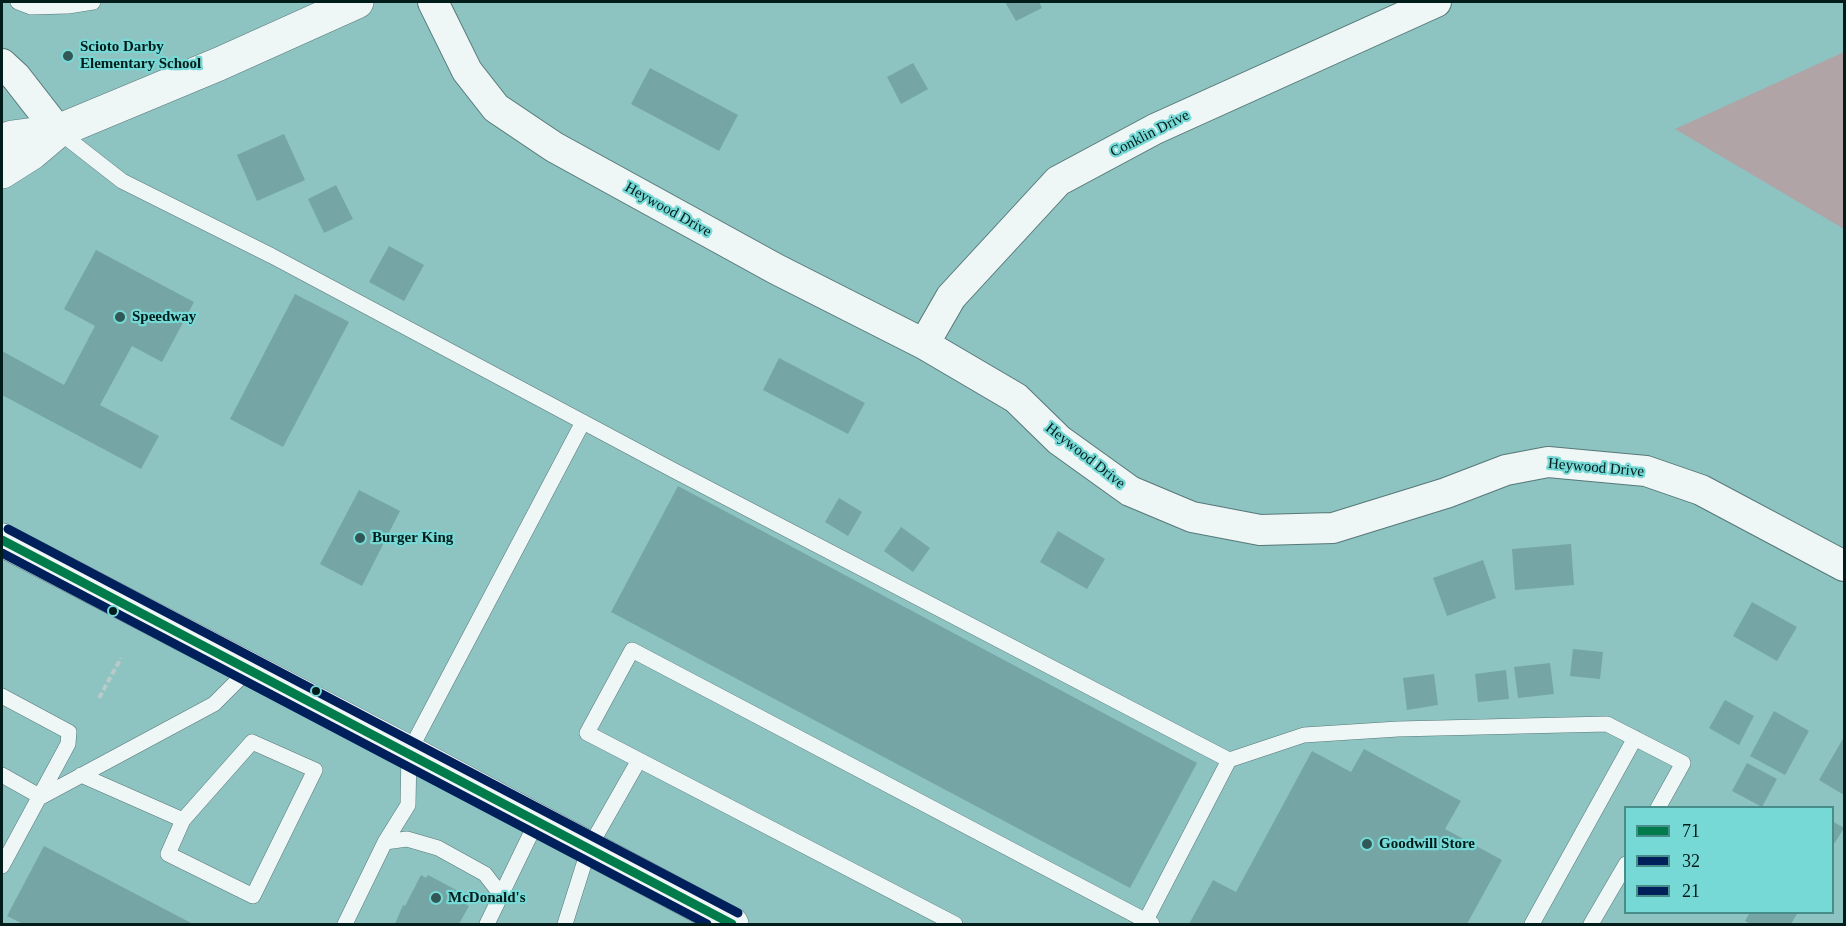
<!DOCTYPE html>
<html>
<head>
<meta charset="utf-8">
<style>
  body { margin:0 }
  #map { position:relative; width:1846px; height:926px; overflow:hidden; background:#8dc3c1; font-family:"Times New Roman",serif }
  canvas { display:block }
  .frame { position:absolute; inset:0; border:3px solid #001d1c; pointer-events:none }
  .legend { position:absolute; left:1624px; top:806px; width:210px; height:108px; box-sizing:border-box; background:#77d9d5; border:2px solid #478e8b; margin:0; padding:8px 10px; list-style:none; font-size:18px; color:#001d1c }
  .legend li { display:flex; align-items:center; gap:12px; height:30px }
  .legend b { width:30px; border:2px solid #478e8b }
</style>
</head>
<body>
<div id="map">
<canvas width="1846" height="926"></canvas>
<div class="frame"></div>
<ul class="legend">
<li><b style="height:8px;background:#007b4b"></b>71</li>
<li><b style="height:8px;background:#00205b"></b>32</li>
<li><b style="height:8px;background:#00205b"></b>21</li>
</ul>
</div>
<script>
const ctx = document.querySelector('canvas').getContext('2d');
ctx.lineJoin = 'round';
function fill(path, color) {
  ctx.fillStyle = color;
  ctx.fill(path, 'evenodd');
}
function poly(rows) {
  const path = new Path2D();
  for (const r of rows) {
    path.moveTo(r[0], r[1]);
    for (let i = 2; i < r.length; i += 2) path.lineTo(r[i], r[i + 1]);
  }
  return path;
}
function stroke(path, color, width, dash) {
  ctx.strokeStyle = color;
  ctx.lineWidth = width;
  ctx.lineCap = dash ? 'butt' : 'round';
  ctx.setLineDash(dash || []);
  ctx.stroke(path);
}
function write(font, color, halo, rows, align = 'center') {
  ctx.font = font + ' "Times New Roman",serif';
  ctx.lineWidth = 4.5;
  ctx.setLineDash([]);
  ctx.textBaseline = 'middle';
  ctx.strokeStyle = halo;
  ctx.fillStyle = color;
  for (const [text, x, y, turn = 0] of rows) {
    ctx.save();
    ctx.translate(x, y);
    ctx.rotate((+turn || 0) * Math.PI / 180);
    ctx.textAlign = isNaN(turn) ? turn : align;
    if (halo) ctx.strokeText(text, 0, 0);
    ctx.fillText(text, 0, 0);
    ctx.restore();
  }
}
const green = poly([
  [1844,52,1844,229,1675,129]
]);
const building = poly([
  [1005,2,1039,2,1042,8,1016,21],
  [913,63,928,89,901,104,887,77],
  [650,68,738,115,719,151,631,104],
  [284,134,305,180,257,201,237,155],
  [336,185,353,219,324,233,308,199],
  [389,246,424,265,404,301,369,282],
  [96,250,194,302,162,362,132,346,100,405,159,436,141,469,2,395,2,351,64,385,95,326,64,309],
  [295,294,349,322,283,447,230,419],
  [779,358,865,403,848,434,763,390],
  [678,486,1197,763,1130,888,611,612],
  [359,490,400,511,362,586,320,564],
  [839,498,862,512,848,536,825,522],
  [901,527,930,548,913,572,884,551],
  [1058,531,1105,559,1087,589,1040,562],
  [1571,544,1574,585,1515,590,1512,549],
  [1483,560,1496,598,1447,616,1433,578],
  [1752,602,1797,627,1777,661,1733,636],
  [1573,649,1603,652,1600,679,1570,676],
  [1550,663,1554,694,1518,698,1514,667],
  [1506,670,1509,699,1478,702,1475,674],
  [1434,674,1438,705,1407,710,1403,678],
  [1725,700,1754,716,1739,745,1709,728],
  [1774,711,1809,731,1785,775,1750,756],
  [1844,737,1844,795,1819,780],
  [1364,749,1461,801,1445,829,1502,860,1467,924,1189,924,1213,880,1236,892,1312,751,1351,772],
  [1747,763,1777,779,1762,807,1732,791],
  [1832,821,1844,828,1832,847],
  [44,846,193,924,23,924,7,916],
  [421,875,426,878,428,875,464,894,460,901,469,906,459,924,395,924,403,905,405,906],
  [1750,912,1798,912,1791,924,1751,924,1745,921]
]);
const path = poly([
  [99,698,121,658]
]);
const service = poly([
  [18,2,31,7,68,6,93,2],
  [58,131,122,181,272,256,673,470,1229,760,1304,735,1398,729,1607,724,1683,763,1658,808],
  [2,696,69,732,68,744,2,866],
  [639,760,587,733,632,650,1152,924],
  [2,775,41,797,214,704,249,669],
  [81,775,183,820,168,854,253,896,315,770,252,742,183,820],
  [385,842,407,839,438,848,485,874,502,896],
  [345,924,385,842,408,805,409,752,583,422],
  [487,924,537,821],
  [565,924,589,848,639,760,955,924],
  [1144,924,1229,760],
  [1532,924,1635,738],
  [1591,924,1626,864]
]);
const minor = poly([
  [433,2,467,71,496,108,554,147,776,269,924,344,1016,398,1059,440,1130,491,1192,517,1260,530,1333,528,1446,493,1506,470,1548,462,1646,471,1701,490,1844,566],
  [2,64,16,77,58,131],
  [924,344,951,297,1058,181,1155,129,1436,2]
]);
const secondary = poly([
  [2,141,12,137,58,131,219,64,357,2],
  [2,172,32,153,58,131]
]);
const primary = poly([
  [2,540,409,752,732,924]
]);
const bus1 = poly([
  [2,540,732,924]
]);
const bus2 = poly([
  [2,553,707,924]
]);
const bus3 = poly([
  [8,529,738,913]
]);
const markers = [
  [68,56,6,"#315756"],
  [120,317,6,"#315756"],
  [360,538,6,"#315756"],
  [113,611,5,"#001d1c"],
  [316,691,5,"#001d1c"],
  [1367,844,6,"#315756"],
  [436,898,6,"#315756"]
];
const poiNames = [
  ["Scioto Darby",80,47],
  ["Elementary School",80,64],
  ["Speedway",132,317],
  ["Burger King",372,538],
  ["Goodwill Store",1379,844],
  ["McDonald's",448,898]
];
const streetNames = [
  ["Conklin Drive",1150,134,-27],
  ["Heywood Drive",668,210,29],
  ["Heywood Drive",1085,456,38],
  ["Heywood Drive",1596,468,5]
];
fill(green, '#b0a4a7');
fill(building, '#75a6a5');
stroke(service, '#567877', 16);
stroke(minor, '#567877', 32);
stroke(secondary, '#567877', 34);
stroke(primary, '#567877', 34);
stroke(path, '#b8cac9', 4, [6, 3]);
stroke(service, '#eef6f6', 15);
stroke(minor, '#eef6f6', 30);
stroke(secondary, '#eef6f6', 33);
stroke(primary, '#eef6f6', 33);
stroke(bus1, '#007b4b', 9);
stroke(bus2, '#00205b', 9);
stroke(bus3, '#00205b', 9);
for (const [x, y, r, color] of markers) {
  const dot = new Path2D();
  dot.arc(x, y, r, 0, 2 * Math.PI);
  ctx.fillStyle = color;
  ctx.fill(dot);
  stroke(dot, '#77d9d5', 2);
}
write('bold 15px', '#001d1c', '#77d9d5', poiNames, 'left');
write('15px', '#001d1c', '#77d9d5', streetNames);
</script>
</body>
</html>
